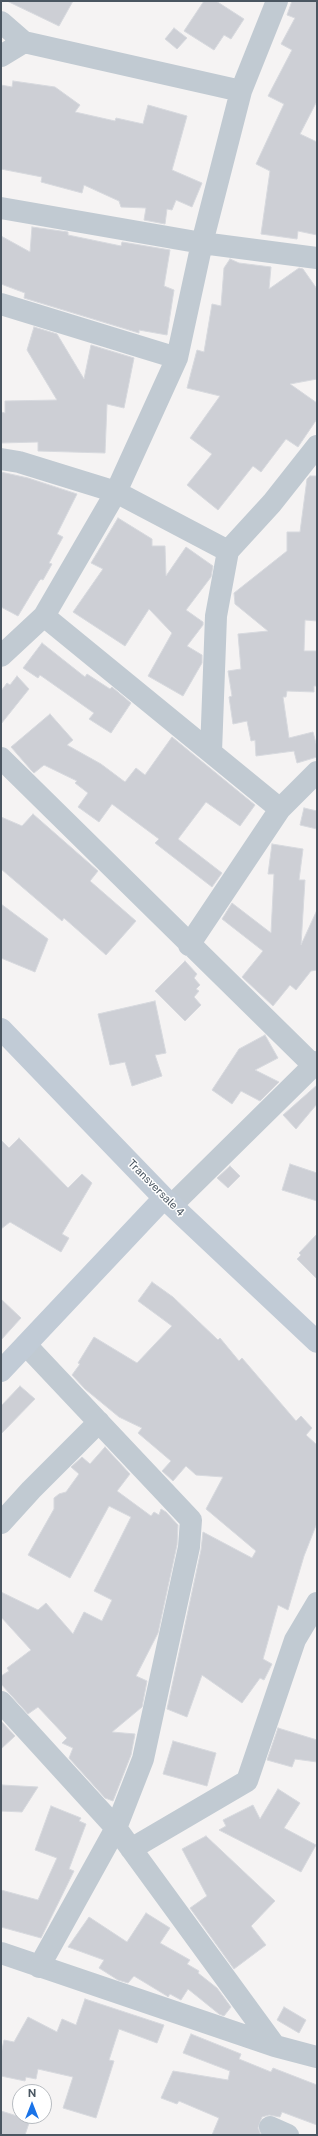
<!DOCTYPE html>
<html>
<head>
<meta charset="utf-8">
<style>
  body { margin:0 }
  #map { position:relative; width:318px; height:2136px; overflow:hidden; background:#f5f3f3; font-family:"Public Sans",sans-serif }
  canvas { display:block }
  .frame { position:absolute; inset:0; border:2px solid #4a5661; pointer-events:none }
  .north { position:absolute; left:12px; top:2084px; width:40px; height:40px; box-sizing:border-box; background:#fff; border:1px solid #b7bbc0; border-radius:50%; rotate:0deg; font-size:11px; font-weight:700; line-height:16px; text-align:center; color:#4a5661 }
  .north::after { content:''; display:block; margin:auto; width:14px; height:18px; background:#1a73e8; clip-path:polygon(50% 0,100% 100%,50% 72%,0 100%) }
</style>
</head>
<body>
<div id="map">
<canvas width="318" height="2136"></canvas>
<div class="frame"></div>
<div class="north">N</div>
</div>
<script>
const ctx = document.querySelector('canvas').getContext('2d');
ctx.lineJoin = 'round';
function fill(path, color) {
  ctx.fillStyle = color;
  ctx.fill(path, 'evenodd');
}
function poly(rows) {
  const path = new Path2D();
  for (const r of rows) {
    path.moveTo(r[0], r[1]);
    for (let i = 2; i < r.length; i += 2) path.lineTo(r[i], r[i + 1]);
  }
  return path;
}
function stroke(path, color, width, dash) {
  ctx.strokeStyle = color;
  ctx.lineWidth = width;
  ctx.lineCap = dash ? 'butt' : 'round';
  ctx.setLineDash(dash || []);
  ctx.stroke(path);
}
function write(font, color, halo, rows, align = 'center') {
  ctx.font = font + ' "Public Sans",sans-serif';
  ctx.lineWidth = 3;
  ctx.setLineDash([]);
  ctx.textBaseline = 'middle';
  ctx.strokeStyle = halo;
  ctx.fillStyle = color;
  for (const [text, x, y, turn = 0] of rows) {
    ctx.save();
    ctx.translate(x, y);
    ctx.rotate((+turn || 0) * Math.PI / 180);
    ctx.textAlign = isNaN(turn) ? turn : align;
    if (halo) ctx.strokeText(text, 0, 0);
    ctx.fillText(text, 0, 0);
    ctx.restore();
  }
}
const building = poly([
  [7,1,73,1,59,26,7,1],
  [204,1,216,1,244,19,231,39,224,35,214,50,184,31,204,1],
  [292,1,317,1,317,101,300,134,317,142,317,235,298,231,297,239,261,234,270,171,256,164,284,104,268,96,292,50,281,44,295,18,287,15,292,1],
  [174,28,187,38,177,49,165,39,174,28],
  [13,81,55,87,80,105,75,112,115,121,116,118,143,124,148,105,187,116,172,170,202,183,192,207,176,200,172,210,167,209,165,224,144,220,146,208,121,207,119,201,84,185,82,193,41,182,42,177,1,169,1,85,12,87,13,81],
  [32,227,68,232,68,235,121,246,122,242,170,250,164,286,174,290,167,335,139,330,139,333,24,298,25,293,1,284,1,236,30,252,32,227],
  [230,259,239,263,271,267,269,289,299,268,303,269,317,289,317,379,290,384,317,403,317,419,298,447,286,439,261,472,253,466,218,510,187,485,212,454,190,438,220,396,187,388,197,350,204,352,212,304,221,306,224,268,230,259],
  [34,327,57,334,84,379,91,345,134,358,124,408,107,404,105,453,38,451,38,442,1,443,1,412,5,413,5,401,57,400,27,350,34,327],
  [1,472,28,478,77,494,57,534,63,537,49,563,52,564,43,580,41,579,39,581,18,616,1,607,1,472],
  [310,476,317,476,317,621,305,620,304,651,317,651,317,686,314,686,314,692,287,691,286,697,283,697,289,738,313,732,317,747,317,757,297,763,294,751,256,756,255,740,251,741,247,721,233,724,229,697,232,696,228,671,241,669,238,634,268,631,235,604,234,593,287,551,287,532,300,532,307,479,310,476],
  [118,518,152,539,152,546,165,546,166,576,186,547,213,566,211,577,186,610,203,622,203,625,187,646,202,655,202,663,183,696,148,676,172,633,149,609,125,646,73,612,103,569,91,563,118,518],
  [42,643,85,677,87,674,110,689,112,687,131,703,111,733,89,719,94,713,40,675,38,678,23,668,42,643],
  [17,676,29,689,1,724,1,691,7,683,10,685,17,676],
  [50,714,73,740,67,745,101,764,125,782,136,768,145,775,172,737,255,805,240,826,206,802,178,839,222,873,212,887,155,843,159,839,112,804,99,822,78,807,88,793,75,783,77,781,44,765,34,773,31,770,11,747,50,714],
  [304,808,317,811,317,829,300,825,304,808],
  [33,814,98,871,90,881,136,921,106,955,64,918,62,921,1,869,1,817,22,826,33,814],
  [272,844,303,849,299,880,305,880,301,945,317,910,317,970,311,971,296,990,290,985,273,1006,242,977,263,951,222,919,232,903,271,933,274,874,268,874,272,844],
  [1,904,48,939,35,972,1,958,1,904],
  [185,961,197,974,194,978,200,985,196,989,199,991,194,997,201,1005,185,1021,155,991,185,961],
  [155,1001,166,1053,155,1055,162,1076,132,1086,125,1062,110,1065,98,1014,155,1001],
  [265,1035,278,1058,255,1070,279,1082,260,1101,241,1091,232,1104,212,1090,239,1049,265,1035],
  [317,1085,317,1104,296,1129,283,1115,317,1085],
  [19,1138,68,1188,82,1174,92,1183,62,1234,69,1238,61,1252,10,1222,1,1229,1,1140,9,1148,19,1138],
  [290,1164,317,1173,317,1201,282,1190,290,1164],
  [230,1166,240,1176,228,1188,217,1178,230,1166],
  [317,1234,317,1279,297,1259,301,1255,299,1253,317,1234],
  [152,1282,173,1297,218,1340,220,1338,239,1361,242,1358,296,1421,301,1416,312,1428,306,1435,317,1445,317,1523,304,1556,288,1610,278,1605,263,1659,272,1664,264,1680,260,1678,242,1703,202,1675,187,1717,167,1709,201,1550,203,1532,252,1558,256,1551,206,1509,223,1477,196,1475,186,1466,173,1481,162,1471,171,1461,138,1433,142,1428,119,1417,85,1389,72,1375,80,1364,78,1363,94,1337,137,1363,172,1326,138,1301,152,1282],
  [1,1299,21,1318,1,1340,1,1299],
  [20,1386,35,1399,1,1434,1,1406,20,1386],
  [105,1447,130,1474,117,1491,151,1516,154,1512,159,1515,161,1509,166,1512,178,1525,177,1545,158,1633,136,1676,147,1681,142,1707,112,1732,135,1734,131,1755,113,1801,105,1798,69,1758,73,1748,62,1743,67,1738,38,1707,28,1714,1,1684,1,1676,9,1671,7,1668,31,1650,1,1617,1,1592,38,1610,46,1603,73,1634,84,1612,102,1621,112,1600,94,1591,131,1517,109,1506,70,1578,28,1555,54,1509,54,1498,59,1494,66,1492,79,1474,71,1467,82,1457,90,1464,105,1447],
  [1,1721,15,1736,1,1749,1,1721],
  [278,1728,317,1740,317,1762,295,1759,292,1767,267,1760,278,1728],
  [173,1741,216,1753,207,1786,163,1774,173,1741],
  [2,1785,38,1787,22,1812,1,1811,2,1785],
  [278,1789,300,1803,284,1828,316,1845,301,1872,219,1830,226,1826,223,1820,253,1805,260,1819,278,1789],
  [51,1806,81,1818,79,1821,86,1824,69,1869,74,1871,41,1938,1,1927,1,1890,38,1900,57,1858,35,1850,51,1806],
  [206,1836,275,1901,251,1926,266,1945,234,1969,190,1908,207,1896,182,1849,206,1836],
  [146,1913,170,1928,160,1943,190,1960,187,1964,199,1971,198,1973,217,1988,231,2007,224,2016,219,2014,188,1989,181,2000,170,1994,168,1997,167,1996,134,1976,128,1983,118,1980,99,1968,104,1960,68,1947,89,1917,127,1942,146,1913],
  [85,1999,164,2025,157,2043,119,2029,109,2060,114,2061,96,2118,63,2108,73,2077,38,2069,36,2079,26,2077,25,2081,1,2076,1,2054,4,2040,14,2042,28,2017,57,2032,62,2019,76,2025,85,1999],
  [284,2007,306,2020,299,2033,277,2020,284,2007],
  [191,2034,241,2054,239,2059,271,2072,273,2068,317,2085,317,2125,282,2112,280,2117,269,2115,262,2117,258,2128,261,2135,212,2135,219,2118,179,2101,177,2104,161,2098,173,2071,228,2080,230,2071,183,2053,191,2034],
  [1,2111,30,2120,25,2135,1,2135,1,2111]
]);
const street = poly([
  [1,22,24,42,241,91],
  [1,56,24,42],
  [1,208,202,243,317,258],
  [1,304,177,358],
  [1,459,19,462,116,492,228,551],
  [44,616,280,809],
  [1,656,44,616,116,492,177,358,202,243,241,91,277,1],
  [211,752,216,616,228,551,272,503,317,446],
  [1,758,314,1066],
  [189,945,280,809,317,772],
  [172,1205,317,1062],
  [26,1345,191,1520,189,1547,143,1759,116,1828,39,1967],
  [1,1523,31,1490,99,1422],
  [1,1702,116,1828,275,2046],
  [131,1849,247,1781,295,1640,317,1603],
  [1,1953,275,2046,317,2057],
  [270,2127,288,2135]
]);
const secondary = poly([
  [1,1029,164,1198,317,1342],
  [1,1371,164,1198]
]);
const streetNames = [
  ["Transversale 4",156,1188,45]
];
fill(building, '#cdcfd5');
stroke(building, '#d7d9de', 1);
stroke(street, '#c1cad2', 22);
stroke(secondary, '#c1cbd6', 22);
write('11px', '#4a5661', '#fff', streetNames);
</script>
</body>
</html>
